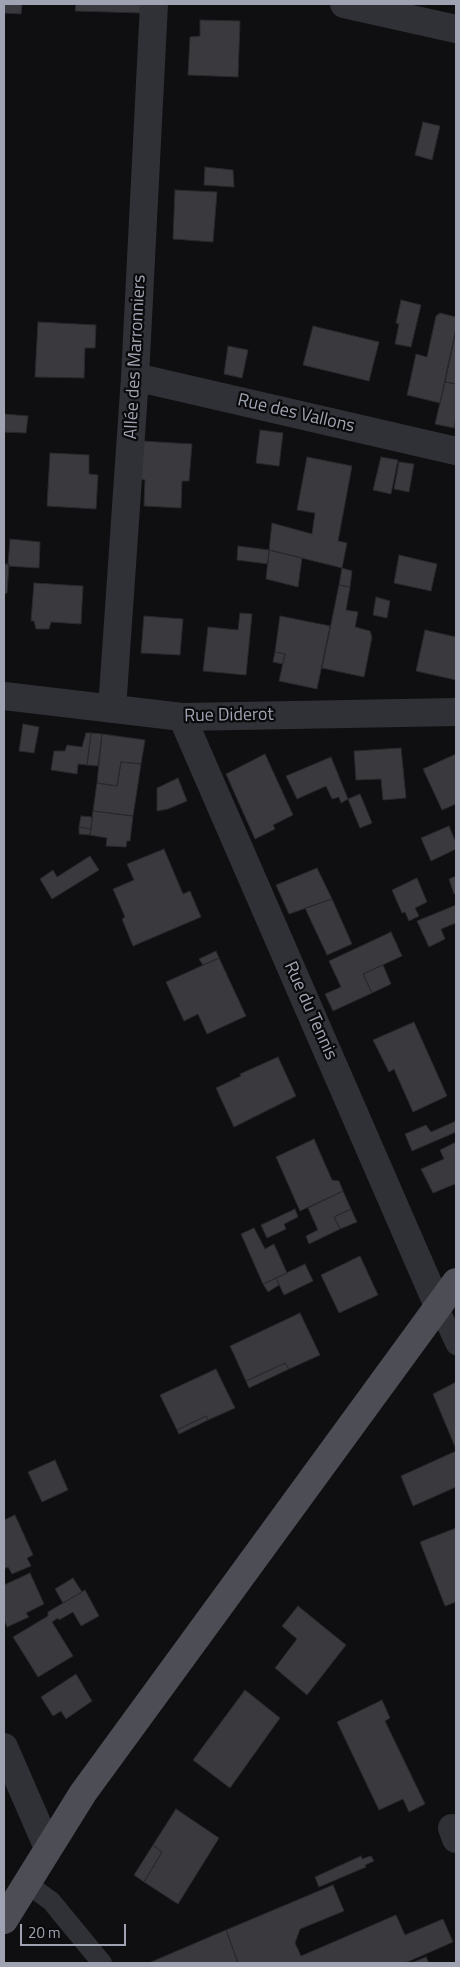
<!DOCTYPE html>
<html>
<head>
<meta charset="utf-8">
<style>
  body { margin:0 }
  #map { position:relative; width:460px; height:1967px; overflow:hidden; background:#0f0f11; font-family:"Titillium Web",sans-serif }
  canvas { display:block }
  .frame { position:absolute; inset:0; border:5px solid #a0a4b2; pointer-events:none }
  .scale { position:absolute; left:20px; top:1924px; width:106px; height:22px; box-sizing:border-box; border:2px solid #a0a4b2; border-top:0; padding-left:6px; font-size:15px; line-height:18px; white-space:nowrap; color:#a0a4b2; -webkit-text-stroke:4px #0a0a0c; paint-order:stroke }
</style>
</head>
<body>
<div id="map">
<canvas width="460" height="1967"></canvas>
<div class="frame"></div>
<div class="scale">20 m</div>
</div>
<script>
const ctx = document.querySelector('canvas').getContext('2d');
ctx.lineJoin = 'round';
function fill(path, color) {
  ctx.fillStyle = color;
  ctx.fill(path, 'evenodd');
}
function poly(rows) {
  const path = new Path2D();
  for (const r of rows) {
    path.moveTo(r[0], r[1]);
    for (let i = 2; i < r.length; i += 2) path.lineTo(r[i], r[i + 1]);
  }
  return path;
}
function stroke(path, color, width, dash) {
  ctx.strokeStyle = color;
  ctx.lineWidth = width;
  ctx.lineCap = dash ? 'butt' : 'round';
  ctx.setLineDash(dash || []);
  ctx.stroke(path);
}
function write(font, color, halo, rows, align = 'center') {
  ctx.font = font + ' "Titillium Web",sans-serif';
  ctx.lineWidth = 4.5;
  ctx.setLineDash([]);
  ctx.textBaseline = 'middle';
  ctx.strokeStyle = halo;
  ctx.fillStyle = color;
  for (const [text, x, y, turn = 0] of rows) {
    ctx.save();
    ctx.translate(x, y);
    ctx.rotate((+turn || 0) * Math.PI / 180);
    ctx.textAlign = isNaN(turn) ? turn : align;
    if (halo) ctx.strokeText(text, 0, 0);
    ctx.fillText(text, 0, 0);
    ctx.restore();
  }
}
const building = poly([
  [4,4,22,4,21,14,4,13,4,4],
  [76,4,142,4,142,13,75,11,76,4],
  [200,20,240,21,238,77,188,75,190,37,200,36,200,20],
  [423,122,440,126,432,160,415,155,423,122],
  [205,167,233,170,234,187,204,185,205,167],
  [175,190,217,192,213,242,173,239,175,190],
  [401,300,421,305,411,347,395,344,399,324,396,323,401,300],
  [440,313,456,317,456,328,440,403,407,395,416,354,427,357,436,316,440,313],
  [38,322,96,325,95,348,85,348,84,378,35,377,38,322],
  [313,326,379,342,369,381,303,365,313,326],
  [456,331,456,384,445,382,456,331],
  [228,346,248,350,242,378,224,374,228,346],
  [445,382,456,384,456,417,454,428,435,424,445,382],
  [4,414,28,416,26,433,4,432,4,414],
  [260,430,283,433,279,466,256,463,260,430],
  [141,441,192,444,189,481,182,481,181,508,144,506,145,480,139,479,141,441],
  [50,453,89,455,89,474,98,475,96,509,47,506,50,453],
  [307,457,352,466,338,541,347,543,342,568,269,550,272,523,312,534,315,513,297,510,307,457],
  [381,457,398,460,391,494,373,490,381,457],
  [399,462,414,464,409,492,394,489,399,462],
  [10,539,40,542,39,568,8,566,10,539],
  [238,546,269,550,268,564,237,560,238,546],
  [269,550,302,558,298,587,266,579,269,550],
  [399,555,437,564,431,591,394,583,399,555],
  [4,564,9,564,7,593,4,594,4,564],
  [342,568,352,571,350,587,339,585,342,568],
  [34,583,83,586,81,624,51,622,49,629,36,629,34,621,31,621,34,583],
  [339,585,350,587,346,610,358,612,355,627,370,631,372,637,364,677,322,668,339,585],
  [376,597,390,601,387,618,373,615,376,597],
  [240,613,252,614,246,675,203,671,208,627,238,630,240,613],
  [144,616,183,619,180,655,141,653,144,616],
  [280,616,330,626,317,689,279,681,285,654,275,652,280,616],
  [425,630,456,637,456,680,416,671,425,630],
  [275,652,285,654,283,664,273,662,275,652],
  [23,724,39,727,34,753,19,751,23,724],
  [86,733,91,733,87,765,78,764,77,774,51,770,54,751,65,751,67,745,82,747,86,733],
  [91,733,102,734,98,766,87,765,91,733],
  [102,734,145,740,141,764,121,762,117,786,97,783,102,734],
  [401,748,406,798,383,800,381,779,356,780,354,751,401,748],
  [265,754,293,815,273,825,275,829,255,839,226,774,265,754],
  [456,754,456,804,442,810,423,769,456,754],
  [331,757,348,799,341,803,339,797,332,799,326,786,297,799,286,776,331,757],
  [121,762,141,764,133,816,93,811,97,783,117,786,121,762],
  [178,778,187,801,168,809,157,811,157,788,178,778],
  [360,794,372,823,360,828,348,799,360,794],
  [93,811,133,816,130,841,127,841,126,847,106,846,107,838,90,835,93,811],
  [81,816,92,817,91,829,79,827,81,816],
  [449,826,456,843,456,849,431,861,421,838,449,826],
  [79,827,91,829,90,835,79,834,79,827],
  [164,849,183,894,190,891,201,917,133,946,122,919,125,917,113,889,134,880,127,864,164,849],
  [90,856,99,870,52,899,40,879,53,870,57,877,90,856],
  [317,868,332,899,289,914,276,885,317,868],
  [456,876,456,893,454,894,449,879,456,876],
  [417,878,427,902,415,908,419,916,409,921,405,912,402,913,392,890,417,878],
  [332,899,352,944,327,955,305,908,332,899],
  [456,905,456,923,441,929,445,939,429,947,417,921,456,905],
  [391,932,402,956,363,974,372,993,333,1011,325,994,341,987,329,961,391,932],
  [216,951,219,958,203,965,199,959,216,951],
  [219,958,246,1016,207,1034,198,1014,184,1021,166,982,219,958],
  [383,965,391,984,372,993,363,974,383,965],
  [414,1022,447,1096,413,1112,394,1069,389,1072,373,1040,414,1022],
  [278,1057,296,1096,234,1127,216,1088,241,1076,240,1074,278,1057],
  [456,1121,456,1132,412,1151,405,1134,426,1125,431,1132,456,1121],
  [314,1139,332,1180,339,1181,343,1191,300,1211,276,1157,314,1139],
  [456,1142,456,1186,455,1184,433,1193,421,1169,444,1159,440,1150,456,1142],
  [343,1191,351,1209,334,1217,340,1229,309,1244,306,1236,318,1230,308,1208,343,1191],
  [295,1209,298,1217,284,1224,286,1229,267,1238,261,1225,295,1209],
  [351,1209,357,1222,340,1229,334,1217,351,1209],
  [254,1228,265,1249,274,1244,287,1273,263,1284,241,1234,254,1228],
  [360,1256,378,1295,339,1313,321,1275,360,1256],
  [305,1264,313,1281,284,1295,276,1278,305,1264],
  [276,1278,279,1285,268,1292,263,1284,276,1278],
  [300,1313,320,1355,289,1369,285,1363,246,1381,230,1346,300,1313],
  [285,1363,289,1369,249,1388,246,1381,285,1363],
  [216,1369,235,1408,208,1420,206,1416,177,1430,160,1395,216,1369],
  [456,1382,456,1449,433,1394,456,1382],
  [206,1416,208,1420,179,1434,177,1430,206,1416],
  [456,1451,456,1487,413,1506,401,1476,456,1451],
  [55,1460,68,1490,42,1502,28,1472,55,1460],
  [15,1515,33,1555,27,1558,31,1566,12,1574,8,1567,4,1569,4,1520,15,1515],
  [456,1528,456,1602,445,1606,420,1542,456,1528],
  [30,1573,44,1604,26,1613,29,1617,7,1627,4,1619,4,1585,30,1573],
  [73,1578,82,1592,63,1603,55,1589,73,1578],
  [85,1590,99,1616,81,1626,73,1612,59,1620,58,1618,52,1622,73,1656,38,1677,13,1637,48,1616,48,1612,85,1590],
  [298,1606,346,1645,307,1695,275,1668,297,1639,282,1626,298,1606],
  [76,1674,92,1701,66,1719,61,1711,53,1716,41,1697,76,1674],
  [245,1690,280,1718,230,1788,193,1760,245,1690],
  [382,1700,390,1718,385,1721,425,1804,409,1812,403,1799,379,1810,337,1722,382,1700],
  [176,1809,219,1838,178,1904,144,1882,162,1852,153,1845,176,1809],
  [153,1845,162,1852,144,1882,134,1875,153,1845],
  [361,1856,362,1859,371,1856,374,1861,365,1865,366,1867,319,1887,315,1877,361,1856],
  [333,1885,344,1911,300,1929,295,1943,301,1956,396,1915,405,1935,443,1919,453,1942,405,1963,238,1963,226,1930,333,1885],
  [226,1930,238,1963,152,1963,151,1962,226,1930],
  [426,1957,429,1963,411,1963,426,1957]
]);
const service = poly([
  [438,1306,456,1345],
  [26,1883,51,1901,102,1963]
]);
const minor = poly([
  [344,4,456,29],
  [135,377,456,451],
  [4,696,182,717,456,712],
  [112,709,135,377,154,4],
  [182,717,438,1306],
  [4,1747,48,1848],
  [452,1828,456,1839]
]);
const primary = poly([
  [4,1920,83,1793,456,1282]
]);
const streetNames = [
  ["Allée des Marronniers",136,357,-87],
  ["Rue des Vallons",296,414,13],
  ["Rue Diderot",229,716,-1],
  ["Rue du Tennis",310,1011,66]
];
fill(building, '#39393e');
stroke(building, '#29292d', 1);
stroke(service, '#303136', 20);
stroke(minor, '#303136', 28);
stroke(primary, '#4c4d55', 28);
write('18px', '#a0a4b2', '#0a0a0c', streetNames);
</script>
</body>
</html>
